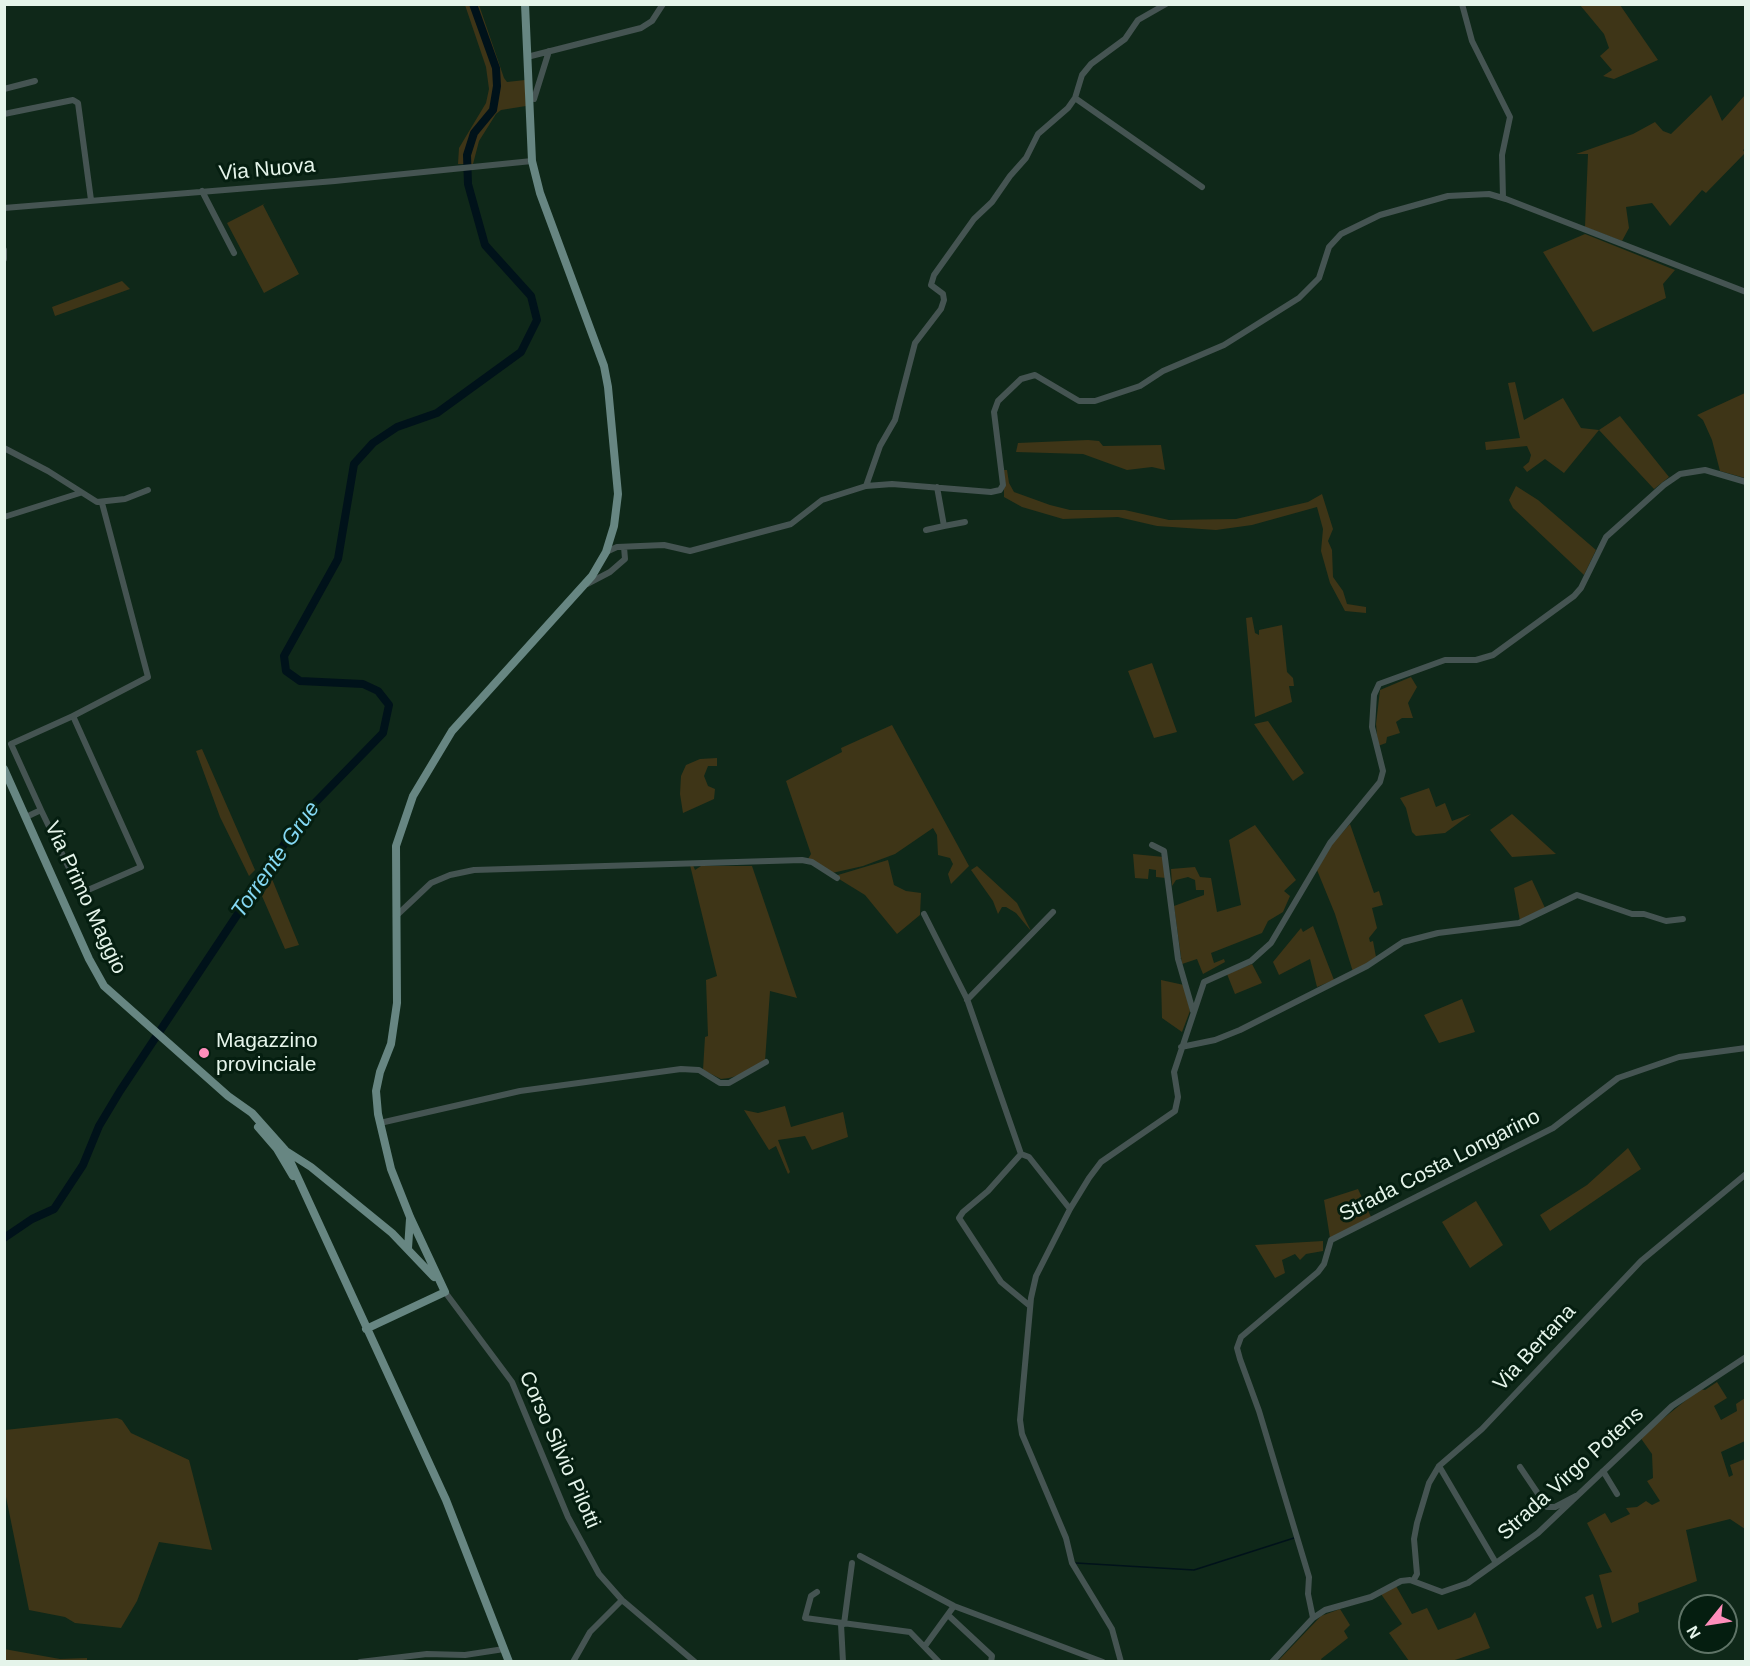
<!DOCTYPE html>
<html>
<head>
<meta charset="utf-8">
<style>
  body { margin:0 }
  #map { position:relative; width:1750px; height:1666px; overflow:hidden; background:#0f2819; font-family:Arial,sans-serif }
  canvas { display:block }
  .frame { position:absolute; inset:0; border:6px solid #e5f4ea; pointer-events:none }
  .north { position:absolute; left:1678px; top:1594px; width:60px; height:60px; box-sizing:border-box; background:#051e10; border:2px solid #5f7467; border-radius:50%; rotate:240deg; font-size:16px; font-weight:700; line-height:24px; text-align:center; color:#e5f4ea }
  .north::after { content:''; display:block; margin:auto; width:21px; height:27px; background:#fe8ebb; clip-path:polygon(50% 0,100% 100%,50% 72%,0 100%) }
</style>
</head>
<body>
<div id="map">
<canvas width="1750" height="1666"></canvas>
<div class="frame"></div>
<div class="north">N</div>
</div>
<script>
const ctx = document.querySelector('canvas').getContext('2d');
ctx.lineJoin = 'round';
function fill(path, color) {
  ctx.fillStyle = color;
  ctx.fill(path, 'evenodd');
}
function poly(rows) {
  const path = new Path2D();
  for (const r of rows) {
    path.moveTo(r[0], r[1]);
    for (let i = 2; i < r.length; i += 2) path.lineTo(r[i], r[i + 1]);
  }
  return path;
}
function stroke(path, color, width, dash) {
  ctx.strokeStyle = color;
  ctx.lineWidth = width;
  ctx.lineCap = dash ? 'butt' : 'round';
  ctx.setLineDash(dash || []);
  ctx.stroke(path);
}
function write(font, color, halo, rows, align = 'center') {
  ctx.font = font + ' Arial,sans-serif';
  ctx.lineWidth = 6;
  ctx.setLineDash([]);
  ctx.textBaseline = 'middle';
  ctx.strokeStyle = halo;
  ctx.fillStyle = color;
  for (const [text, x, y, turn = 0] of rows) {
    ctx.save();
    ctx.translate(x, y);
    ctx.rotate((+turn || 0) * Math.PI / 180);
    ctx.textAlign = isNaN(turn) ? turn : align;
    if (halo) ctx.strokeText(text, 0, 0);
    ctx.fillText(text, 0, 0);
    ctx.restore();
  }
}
const green = poly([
  [465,5,479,5,504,78,507,82,525,80,526,106,501,110,496,114,479,141,473,164,458,164,459,148,486,103,489,89,486,67],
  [1580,5,1620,5,1658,60,1614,79,1603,76,1612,70,1600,56,1609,48,1604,34],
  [1711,95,1722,121,1745,95,1746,148,1743,150,1745,153,1706,193,1702,190,1670,226,1652,203,1626,207,1629,228,1622,241,1585,227,1588,154,1576,154,1633,134,1655,122,1663,131,1671,134],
  [266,203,263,205,299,274,264,293,227,223],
  [1585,234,1675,270,1663,284,1666,298,1593,332,1543,252],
  [122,281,130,289,55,316,52,307],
  [1515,382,1524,420,1563,398,1581,428,1599,430,1620,416,1669,477,1654,489,1599,430,1564,473,1545,459,1527,472,1523,467,1529,462,1531,455,1527,446,1486,450,1485,442,1520,438,1508,383],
  [1745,393,1745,478,1720,471,1712,440,1703,420,1697,415],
  [1088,440,1099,441,1103,446,1161,445,1165,470,1152,467,1127,470,1083,454,1016,452,1018,443],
  [1004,470,1007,470,1009,483,1014,492,1050,505,1070,510,1125,510,1169,520,1236,519,1308,502,1322,494,1333,529,1328,541,1332,550,1333,577,1343,591,1347,604,1366,607,1366,613,1345,611,1330,583,1321,551,1323,529,1317,507,1252,525,1216,530,1157,526,1118,517,1063,519,1022,507,1004,497],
  [1516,486,1538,500,1596,550,1584,575,1513,508,1509,500],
  [1252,617,1255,633,1259,635,1259,630,1282,625,1287,672,1293,678,1294,686,1289,686,1292,702,1255,717,1246,618],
  [1152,663,1177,732,1154,738,1128,671],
  [1411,677,1417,687,1408,703,1413,718,1402,718,1396,722,1400,733,1387,737,1386,743,1378,746,1376,724,1380,690],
  [1268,721,1304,773,1293,781,1254,724],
  [892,725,969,866,951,884,948,874,953,864,950,858,938,855,937,835,933,828,895,854,863,866,832,873,808,859,811,854,786,781,842,752,841,748],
  [202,749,255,870,249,876,220,817,196,751],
  [717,758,717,766,708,766,704,776,708,786,715,789,714,799,683,813,680,794,681,776,686,765,700,759],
  [1429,788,1436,807,1445,803,1452,821,1471,814,1445,833,1416,836,1412,832,1406,808,1400,798],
  [1512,814,1556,854,1512,857,1490,830],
  [1350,824,1374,893,1379,891,1383,905,1372,908,1377,928,1369,938,1370,942,1373,941,1376,957,1353,972,1335,914,1317,870,1332,844],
  [1255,825,1296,880,1284,891,1290,896,1283,912,1268,921,1262,933,1211,953,1214,963,1224,959,1225,962,1203,974,1197,959,1182,964,1174,906,1204,895,1204,890,1196,890,1195,880,1188,877,1176,880,1172,886,1171,869,1195,867,1200,877,1211,878,1217,912,1241,905,1229,840],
  [1133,854,1164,857,1166,878,1156,877,1156,870,1149,869,1148,879,1135,878],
  [888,860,894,885,906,891,921,893,920,915,897,934,865,895,839,879,838,875],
  [690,865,693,865,695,870,701,866,752,866,797,998,770,991,765,1061,744,1074,729,1078,721,1079,703,1070,705,1037,708,1036,706,980,717,976],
  [977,866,1017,903,1031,931,1016,913,1006,907,1002,907,998,914,993,901,971,870],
  [272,879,299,945,285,949,262,896],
  [1532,880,1545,908,1520,921,1514,888],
  [1313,926,1334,980,1317,987,1310,959,1279,975,1273,962,1301,928,1303,932],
  [1252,964,1262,983,1235,994,1227,974],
  [1161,980,1184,985,1190,1011,1182,1032,1162,1018],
  [1462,999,1475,1032,1439,1043,1424,1015],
  [785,1106,791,1127,843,1112,848,1137,812,1150,805,1136,778,1140,790,1172,788,1174,776,1146,769,1150,744,1110,758,1113],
  [1628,1148,1641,1169,1550,1231,1540,1215,1587,1185],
  [1358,1189,1372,1219,1330,1238,1324,1200],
  [1476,1201,1503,1245,1470,1268,1442,1222],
  [1323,1241,1323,1251,1306,1254,1300,1260,1295,1254,1282,1260,1285,1273,1275,1278,1255,1245],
  [1717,1382,1727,1398,1714,1406,1721,1420,1737,1411,1736,1404,1745,1398,1745,1441,1721,1452,1729,1477,1733,1475,1730,1465,1745,1459,1745,1529,1730,1519,1686,1530,1697,1581,1638,1603,1639,1612,1612,1623,1599,1575,1612,1572,1587,1523,1605,1513,1611,1523,1630,1514,1626,1508,1637,1507,1646,1501,1652,1505,1660,1501,1647,1481,1653,1478,1652,1454,1640,1437,1700,1389,1705,1390],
  [117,1418,122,1420,131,1433,189,1460,212,1550,159,1542,137,1601,121,1628,75,1623,65,1617,29,1610,5,1492,5,1430],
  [1396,1586,1412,1614,1427,1608,1438,1630,1471,1617,1475,1612,1490,1648,1452,1661,1409,1661,1389,1633,1402,1624,1381,1594],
  [1593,1594,1602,1627,1597,1629,1585,1597],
  [1340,1609,1350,1625,1344,1631,1348,1638,1321,1659,1322,1661,1277,1662,1321,1616],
  [4,1649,60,1659,87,1658,87,1661,5,1661]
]);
const stream = poly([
  [1076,1563,1194,1570,1294,1538]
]);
const river = poly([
  [4,1238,32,1219,54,1209,83,1165,99,1126,120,1091,305,813,383,733,389,705,378,691,363,684,300,681,286,671,284,656,338,559,354,464,373,443,397,427,437,413,521,352,537,320,531,296,485,245,468,184,467,155,474,133,493,110,497,86,496,68,473,4]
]);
const minor = poly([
  [1462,4,1472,41,1510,117,1502,155,1503,198],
  [527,57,641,28,652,21,663,4],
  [4,89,35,81],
  [1075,98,1202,187],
  [534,99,549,51],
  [4,114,73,100,78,103,91,200],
  [202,191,234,253],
  [4,208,335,181,532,161],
  [4,250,4,259],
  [4,448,48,471,97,502,125,499,148,490],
  [866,486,892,484,991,492,1000,490,1003,485,994,412,998,401,1021,379,1035,375,1079,401,1095,401,1140,386,1163,371,1224,345,1299,298,1319,278,1329,247,1341,234,1380,215,1448,196,1489,194,1506,199,1746,292],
  [937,487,944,526,965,522],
  [4,517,80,493],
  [926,530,944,526],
  [606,552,617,547,664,545,690,551,791,524,822,500,866,486,880,446,895,420,915,343,941,309,944,300,943,294,931,285,934,275,974,219,992,202,1010,176,1026,158,1038,134,1068,108,1075,98,1082,75,1091,64,1125,39,1138,20,1166,4],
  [587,584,610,572,625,559,624,547],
  [73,716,148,677,102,503],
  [26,817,41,810,81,893,141,867,73,716,11,744,41,810],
  [1152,845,1164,851,1178,959,1193,1011],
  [924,914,967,999,1021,1154,988,1191,963,1212,959,1218,1001,1282,1030,1306],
  [396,916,431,883,450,875,474,870,802,860,812,862,837,878],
  [967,1000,1053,912],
  [1181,1047,1215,1040,1240,1030,1367,966,1403,942,1438,933,1519,923,1577,895,1632,914,1644,914,1666,921,1683,919],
  [380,1123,520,1091,681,1069,699,1070,720,1083,729,1083,766,1062],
  [1021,1154,1029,1157,1070,1209],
  [445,1292,512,1382,568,1517,599,1574,622,1600,695,1662],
  [1439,1466,1496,1563],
  [1520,1467,1547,1507,1555,1507,1576,1496],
  [1603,1471,1617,1494],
  [860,1556,954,1606,1103,1662],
  [1413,1581,1417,1574,1414,1539,1417,1523,1429,1483,1439,1466,1482,1429,1641,1261,1746,1174],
  [817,1592,811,1596,805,1618,910,1632,939,1662],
  [948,1615,992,1656,991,1662],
  [1313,1618,1325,1610,1371,1597,1401,1581,1410,1580,1442,1592,1468,1583,1538,1533,1672,1406,1746,1357],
  [841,1624,843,1662],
  [844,1624,852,1563],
  [925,1646,954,1606],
  [360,1662,427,1654,465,1655,504,1649],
  [573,1662,590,1632,622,1600],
  [1121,1662,1112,1629,1072,1563,1066,1538,1022,1434,1020,1420,1031,1298,1036,1276,1070,1209,1089,1178,1101,1162,1175,1111,1178,1097,1174,1072,1204,982,1251,961,1271,943,1330,843,1380,782,1383,771,1372,727,1374,695,1379,684,1445,660,1476,660,1493,655,1574,596,1581,588,1606,537,1664,485,1680,474,1705,470,1746,482],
  [1272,1662,1313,1618,1308,1594,1309,1577,1259,1411,1240,1359,1237,1348,1241,1337,1318,1272,1324,1264,1331,1240,1553,1128,1618,1078,1679,1057,1746,1048]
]);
const major = poly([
  [4,769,89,959,104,986,228,1096,252,1113,285,1150,446,1500,509,1662],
  [258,1127,277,1149,293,1176],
  [286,1151,311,1167,392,1233,434,1277],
  [408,1248,410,1219],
  [445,1292,410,1217,391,1169,378,1114,376,1091,380,1072,391,1044,397,1003,396,846,413,796,452,731,592,576,606,552,614,526,618,494,608,387,604,366,540,193,532,161,525,4],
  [366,1329,445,1292]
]);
const markers = [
  [204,1053,6,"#fe8ebb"]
];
const streetNames = [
  ["Via Nuova",267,170,-5],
  ["Via Primo Maggio",85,898,65],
  ["Strada Costa Longarino",1440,1166,-27],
  ["Via Bertana",1535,1348,-47],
  ["Corso Silvio Pilotti",559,1450,66],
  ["Strada Virgo Potens",1571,1474,-42]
];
const poiNames = [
  ["Magazzino",216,1041],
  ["provinciale",216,1065]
];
const waterNames = [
  ["Torrente Grue",276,860,-55]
];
fill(green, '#3e3517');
stroke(stream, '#00121a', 1.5);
stroke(river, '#00121a', 8);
stroke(minor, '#455452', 6);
stroke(major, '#678682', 8);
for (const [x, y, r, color] of markers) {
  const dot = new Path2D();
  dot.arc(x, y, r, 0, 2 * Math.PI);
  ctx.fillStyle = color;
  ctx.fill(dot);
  stroke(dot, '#051e10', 2);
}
write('21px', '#e5f4ea', '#051e10', streetNames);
write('21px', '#e5f4ea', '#051e10', poiNames, 'left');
write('italic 22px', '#85d9f4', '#051e10', waterNames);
</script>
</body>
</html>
